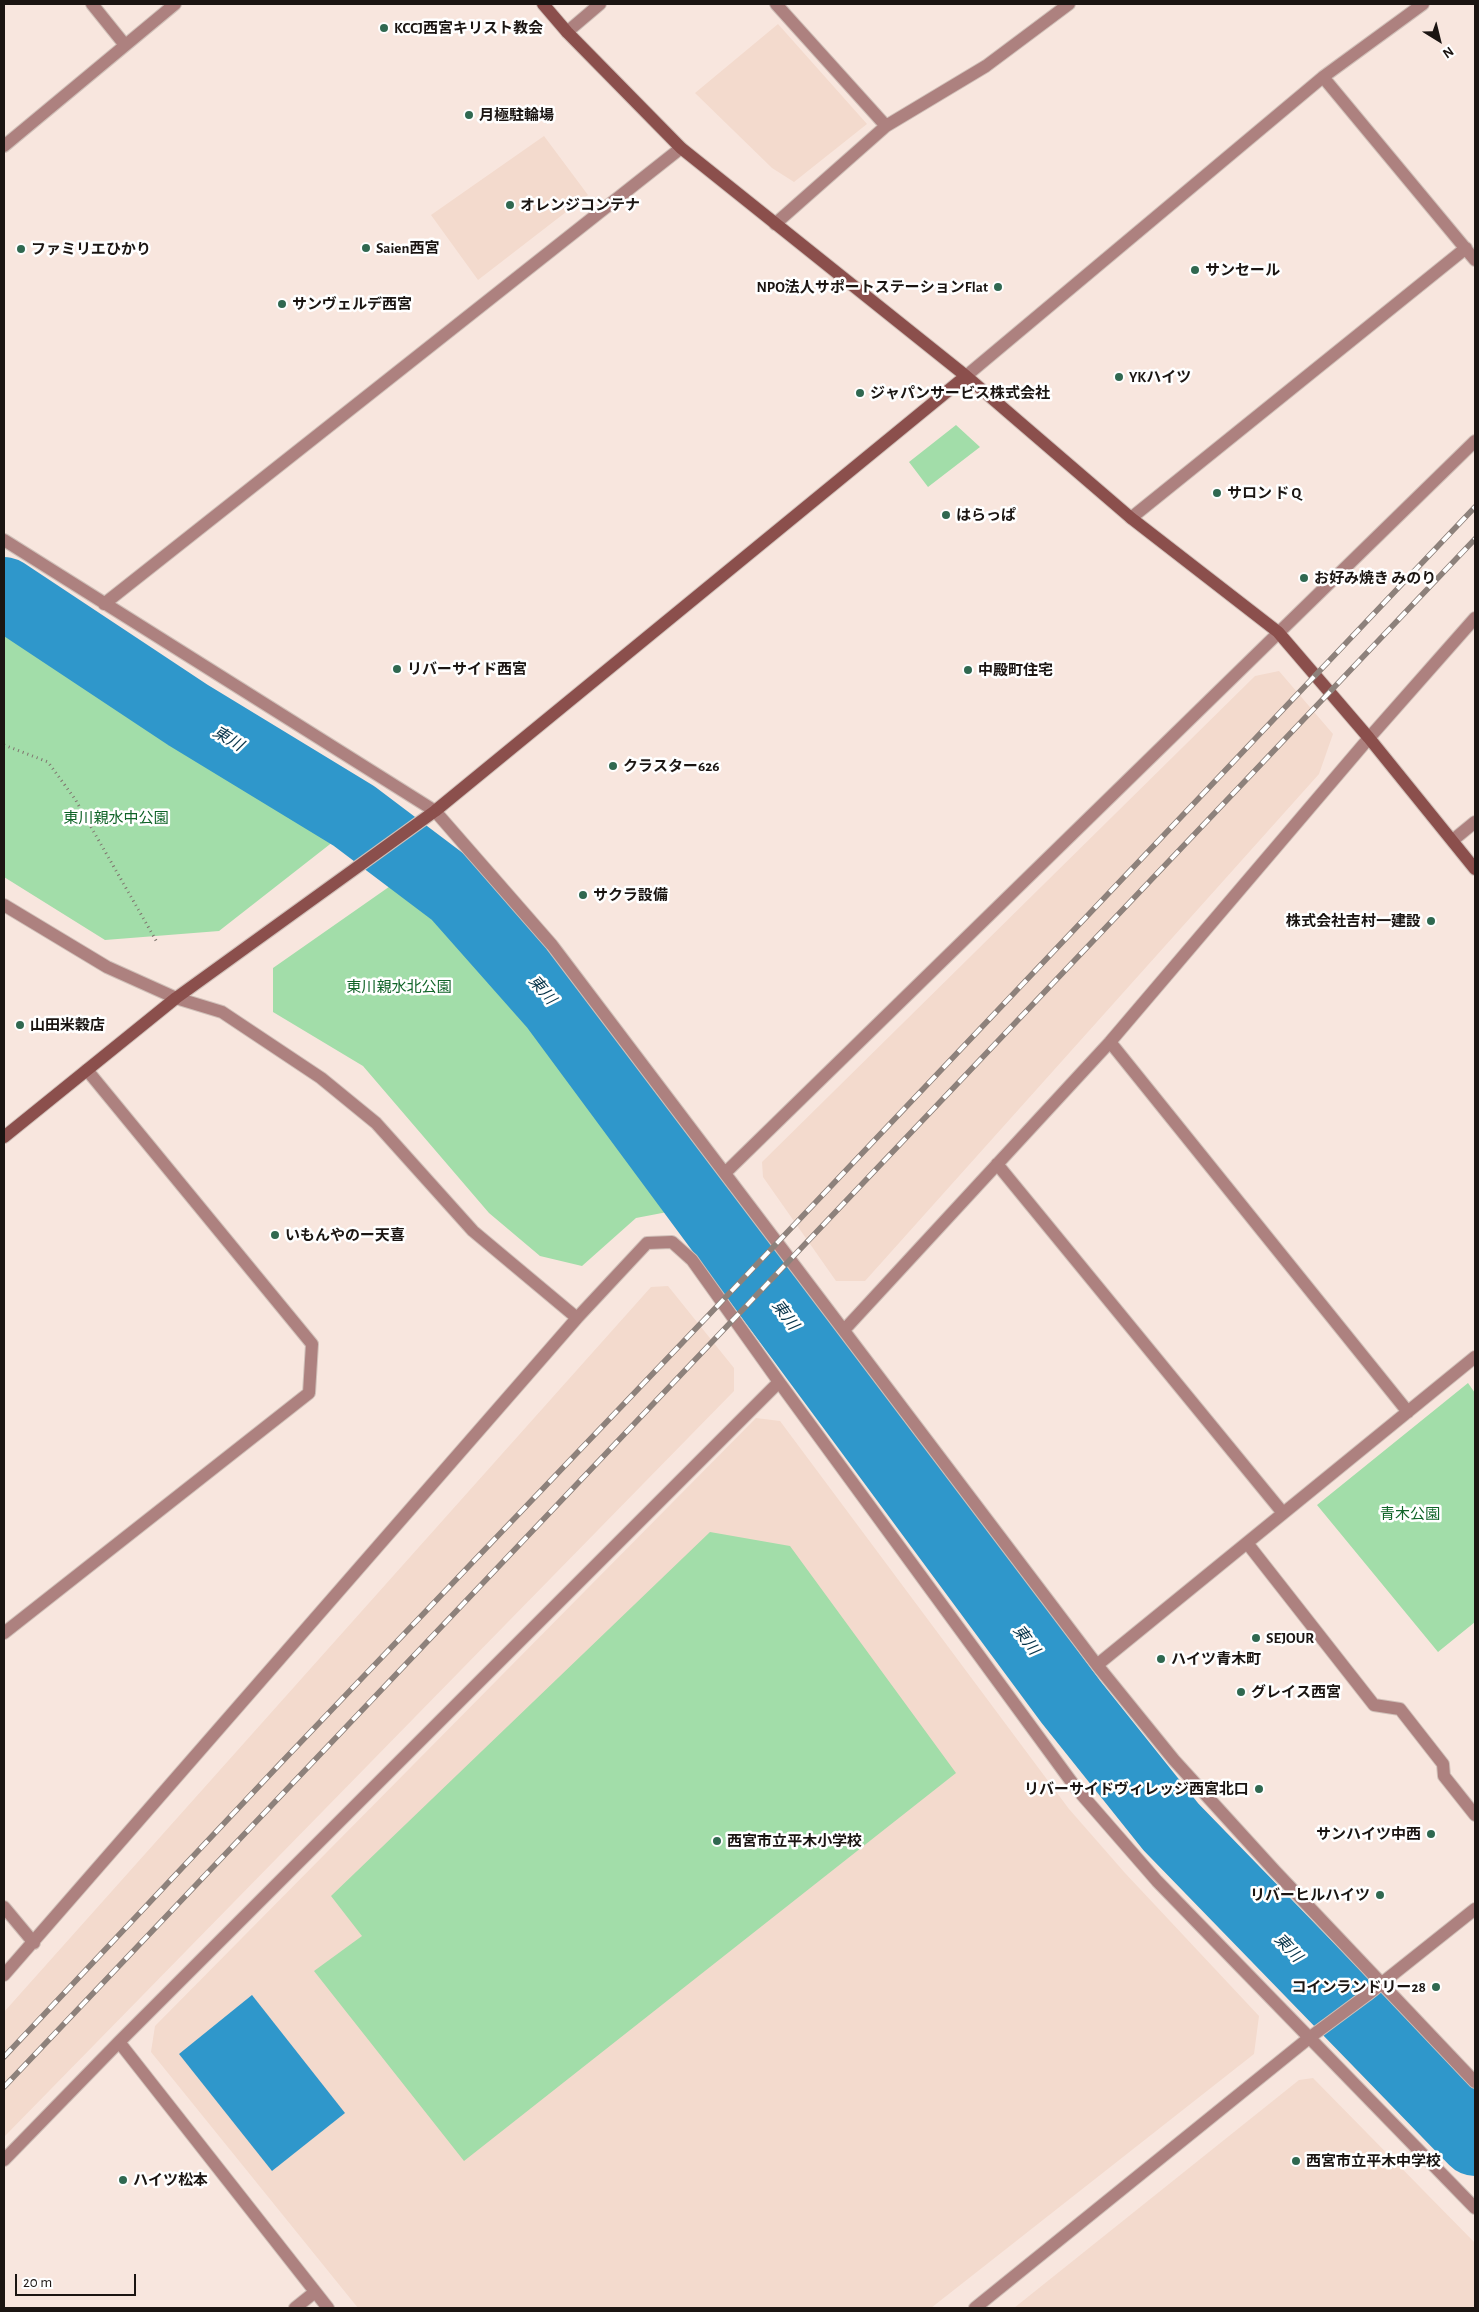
<!DOCTYPE html>
<html>
<head>
<meta charset="utf-8">
<style>
  body { margin:0 }
  #map { position:relative; width:1479px; height:2312px; overflow:hidden; background:#f8e6de; font-family:"Alegreya Sans",sans-serif }
  canvas { display:block }
  .frame { position:absolute; inset:0; border:5px solid #1b1512; pointer-events:none }
  .north { position:absolute; left:1414px; top:15px; width:50px; height:50px; -webkit-text-stroke:4px #fff; paint-order:stroke; rotate:144deg; font-size:14px; font-weight:700; line-height:20px; text-align:center; color:#1b1512 }
  .north::after { content:''; display:block; margin:auto; width:18px; height:22px; background:#1b1512; clip-path:polygon(50% 0,100% 100%,50% 72%,0 100%) }
  .scale { position:absolute; left:15px; top:2274px; width:121px; height:22px; box-sizing:border-box; border:2px solid #1b1512; border-top:0; padding-left:6px; font-size:15px; line-height:18px; white-space:nowrap; color:#1b1512; -webkit-text-stroke:4px #fff; paint-order:stroke }
</style>
</head>
<body>
<div id="map">
<canvas width="1479" height="2312"></canvas>
<div class="frame"></div>
<div class="north">N</div>
<div class="scale">20 m</div>
</div>
<script>
const ctx = document.querySelector('canvas').getContext('2d');
ctx.lineJoin = 'round';
function fill(path, color) {
  ctx.fillStyle = color;
  ctx.fill(path, 'evenodd');
}
function poly(rows) {
  const path = new Path2D();
  for (const r of rows) {
    path.moveTo(r[0], r[1]);
    for (let i = 2; i < r.length; i += 2) path.lineTo(r[i], r[i + 1]);
  }
  return path;
}
function stroke(path, color, width, dash) {
  ctx.strokeStyle = color;
  ctx.lineWidth = width;
  ctx.lineCap = dash ? 'butt' : 'round';
  ctx.setLineDash(dash || []);
  ctx.stroke(path);
}
function write(font, color, halo, rows, align = 'center') {
  ctx.font = font + ' "Alegreya Sans","Noto Sans JP",sans-serif';
  ctx.lineWidth = 5;
  ctx.setLineDash([]);
  ctx.textBaseline = 'middle';
  ctx.strokeStyle = halo;
  ctx.fillStyle = color;
  for (const [text, x, y, turn = 0] of rows) {
    ctx.save();
    ctx.translate(x, y);
    ctx.rotate((+turn || 0) * Math.PI / 180);
    ctx.textAlign = isNaN(turn) ? turn : align;
    if (halo) ctx.strokeText(text, 0, 0);
    ctx.fillText(text, 0, 0);
    ctx.restore();
  }
}
const built = poly([
  [778,24,867,124,794,182,772,168,695,93],
  [544,136,588,195,478,280,431,215],
  [1279,671,1333,734,1319,774,865,1281,836,1281,763,1177,762,1162,1255,676],
  [668,1286,734,1368,734,1391,4,2137,4,2012,651,1287],
  [756,1418,780,1421,1069,1809,1125,1873,1259,2016,1254,2054,931,2308,358,2308,151,2052,155,2026],
  [1313,2078,1475,2243,1475,2308,1014,2308,1299,2080]
]);
const green = poly([
  [956,425,980,447,928,487,909,462],
  [4,614,343,834,219,931,105,940,4,877],
  [406,875,444,906,535,1013,683,1209,636,1218,582,1266,540,1256,489,1213,363,1066,273,1012,273,968],
  [1468,1383,1475,1393,1475,1622,1438,1652,1317,1505],
  [710,1532,790,1546,956,1773,464,2161,314,1971,362,1936,331,1896]
]);
const water = poly([
  [252,1995,345,2113,272,2171,179,2054]
]);
const river = poly([
  [4,593,188,715,354,816,456,893,556,1006,1071,1702,1171,1827,1475,2140]
]);
const path = poly([
  [4,745,48,762,75,799,158,944]
]);
const lane = poly([
  [4,1633,309,1393,312,1344,87,1070]
]);
const street = poly([
  [92,4,125,45],
  [776,4,886,126],
  [567,32,600,4],
  [1323,77,1475,260],
  [4,146,175,4],
  [775,224,886,126,986,66,1069,4],
  [966,376,1323,77,1423,4],
  [1131,518,1466,248],
  [4,540,435,811,552,945,1097,1665,1174,1760,1275,1871,1475,2082],
  [104,604,681,148],
  [1453,840,1475,822],
  [4,905,107,967,176,998,222,1012,321,1078,376,1123,473,1231,577,1318,647,1243,672,1242,692,1260,779,1382,1076,1788,1157,1881,1475,2208],
  [1110,1042,1408,1412],
  [997,1164,1283,1513],
  [725,1173,1475,441],
  [845,1329,1110,1042,1369,738,1475,618],
  [1247,1543,1374,1705,1400,1709,1443,1764,1444,1776,1475,1815],
  [1097,1665,1475,1357],
  [4,1907,34,1943],
  [4,1975,577,1318],
  [119,2042,328,2308],
  [4,2160,119,2042,779,1382],
  [295,2308,315,2292],
  [975,2308,1309,2038,1367,1995,1475,1909]
]);
const secondary = poly([
  [543,4,567,32,681,148,966,376,1131,518,1278,632,1369,738,1475,869],
  [4,1137,176,998,435,811,966,376]
]);
const rail = poly([
  [4,2057,278,1766,704,1320,1475,507],
  [4,2087,1475,539]
]);
const markers = [
  [384,28,5,"#306850"],
  [469,115,5,"#306850"],
  [510,205,5,"#306850"],
  [366,248,5,"#306850"],
  [21,249,5,"#306850"],
  [1195,270,5,"#306850"],
  [998,287,5,"#306850"],
  [282,304,5,"#306850"],
  [1119,377,5,"#306850"],
  [860,393,5,"#306850"],
  [1217,493,5,"#306850"],
  [946,515,5,"#306850"],
  [1304,578,5,"#306850"],
  [397,669,5,"#306850"],
  [968,670,5,"#306850"],
  [613,766,5,"#306850"],
  [583,895,5,"#306850"],
  [1431,921,5,"#306850"],
  [20,1025,5,"#306850"],
  [275,1235,5,"#306850"],
  [1256,1638,5,"#306850"],
  [1161,1659,5,"#306850"],
  [1241,1692,5,"#306850"],
  [1259,1789,5,"#306850"],
  [1431,1834,5,"#306850"],
  [717,1841,5,"#306850"],
  [1380,1895,5,"#306850"],
  [1436,1987,5,"#306850"],
  [1296,2161,5,"#306850"],
  [123,2180,5,"#306850"]
];
const poiNames = [
  ["KCCJ西宮キリスト教会",394,28],
  ["月極駐輪場",479,115],
  ["オレンジコンテナ",520,205],
  ["Saien西宮",376,248],
  ["ファミリエひかり",31,249],
  ["サンセール",1205,270],
  ["NPO法人サポートステーションFlat",988,287,"right"],
  ["サンヴェルデ西宮",292,304],
  ["YKハイツ",1129,377],
  ["ジャパンサービス株式会社",870,393],
  ["サロン ド Q",1227,493],
  ["はらっぱ",956,515],
  ["お好み焼き みのり",1314,578],
  ["リバーサイド西宮",407,669],
  ["中殿町住宅",978,670],
  ["クラスター626",623,766],
  ["サクラ設備",593,895],
  ["株式会社吉村一建設",1421,921,"right"],
  ["山田米穀店",30,1025],
  ["いもんやのー天喜",285,1235],
  ["SEJOUR",1266,1638],
  ["ハイツ青木町",1171,1659],
  ["グレイス西宮",1251,1692],
  ["リバーサイドヴィレッジ西宮北口",1249,1789,"right"],
  ["サンハイツ中西",1421,1834,"right"],
  ["西宮市立平木小学校",727,1841],
  ["リバーヒルハイツ",1370,1895,"right"],
  ["コインランドリー28",1426,1987,"right"],
  ["西宮市立平木中学校",1306,2161],
  ["ハイツ松本",133,2180]
];
const parkNames = [
  ["東川親水中公園",116,818],
  ["東川親水北公園",399,987],
  ["青木公園",1410,1514]
];
const waterNames = [
  ["東川",228,739,31],
  ["東川",542,990,49],
  ["東川",785,1315,53],
  ["東川",1026,1640,53],
  ["東川",1288,1948,46]
];
fill(built, '#f3dacd');
fill(green, '#a2dda9');
fill(water, '#2f97cb');
stroke(river, '#2f97cb', 72);
stroke(lane, '#d0c0b9', 14);
stroke(street, '#d0c0b9', 14);
stroke(secondary, '#d0c0b9', 14);
stroke(path, '#7f746e', 3, [1, 4]);
stroke(lane, '#ad817f', 12);
stroke(street, '#ad817f', 12);
stroke(secondary, '#8b4f4c', 12);
stroke(rail, '#8d817b', 5.5);
stroke(rail, '#fff', 4, [11]);
for (const [x, y, r, color] of markers) {
  const dot = new Path2D();
  dot.arc(x, y, r, 0, 2 * Math.PI);
  ctx.fillStyle = color;
  ctx.fill(dot);
  stroke(dot, '#fff', 2);
}
write('bold 15px', '#1b1512', '#fff', poiNames, 'left');
write('15px', '#106428', '#fff', parkNames);
write('italic 16px', '#063349', '#fff', waterNames);
</script>
</body>
</html>
